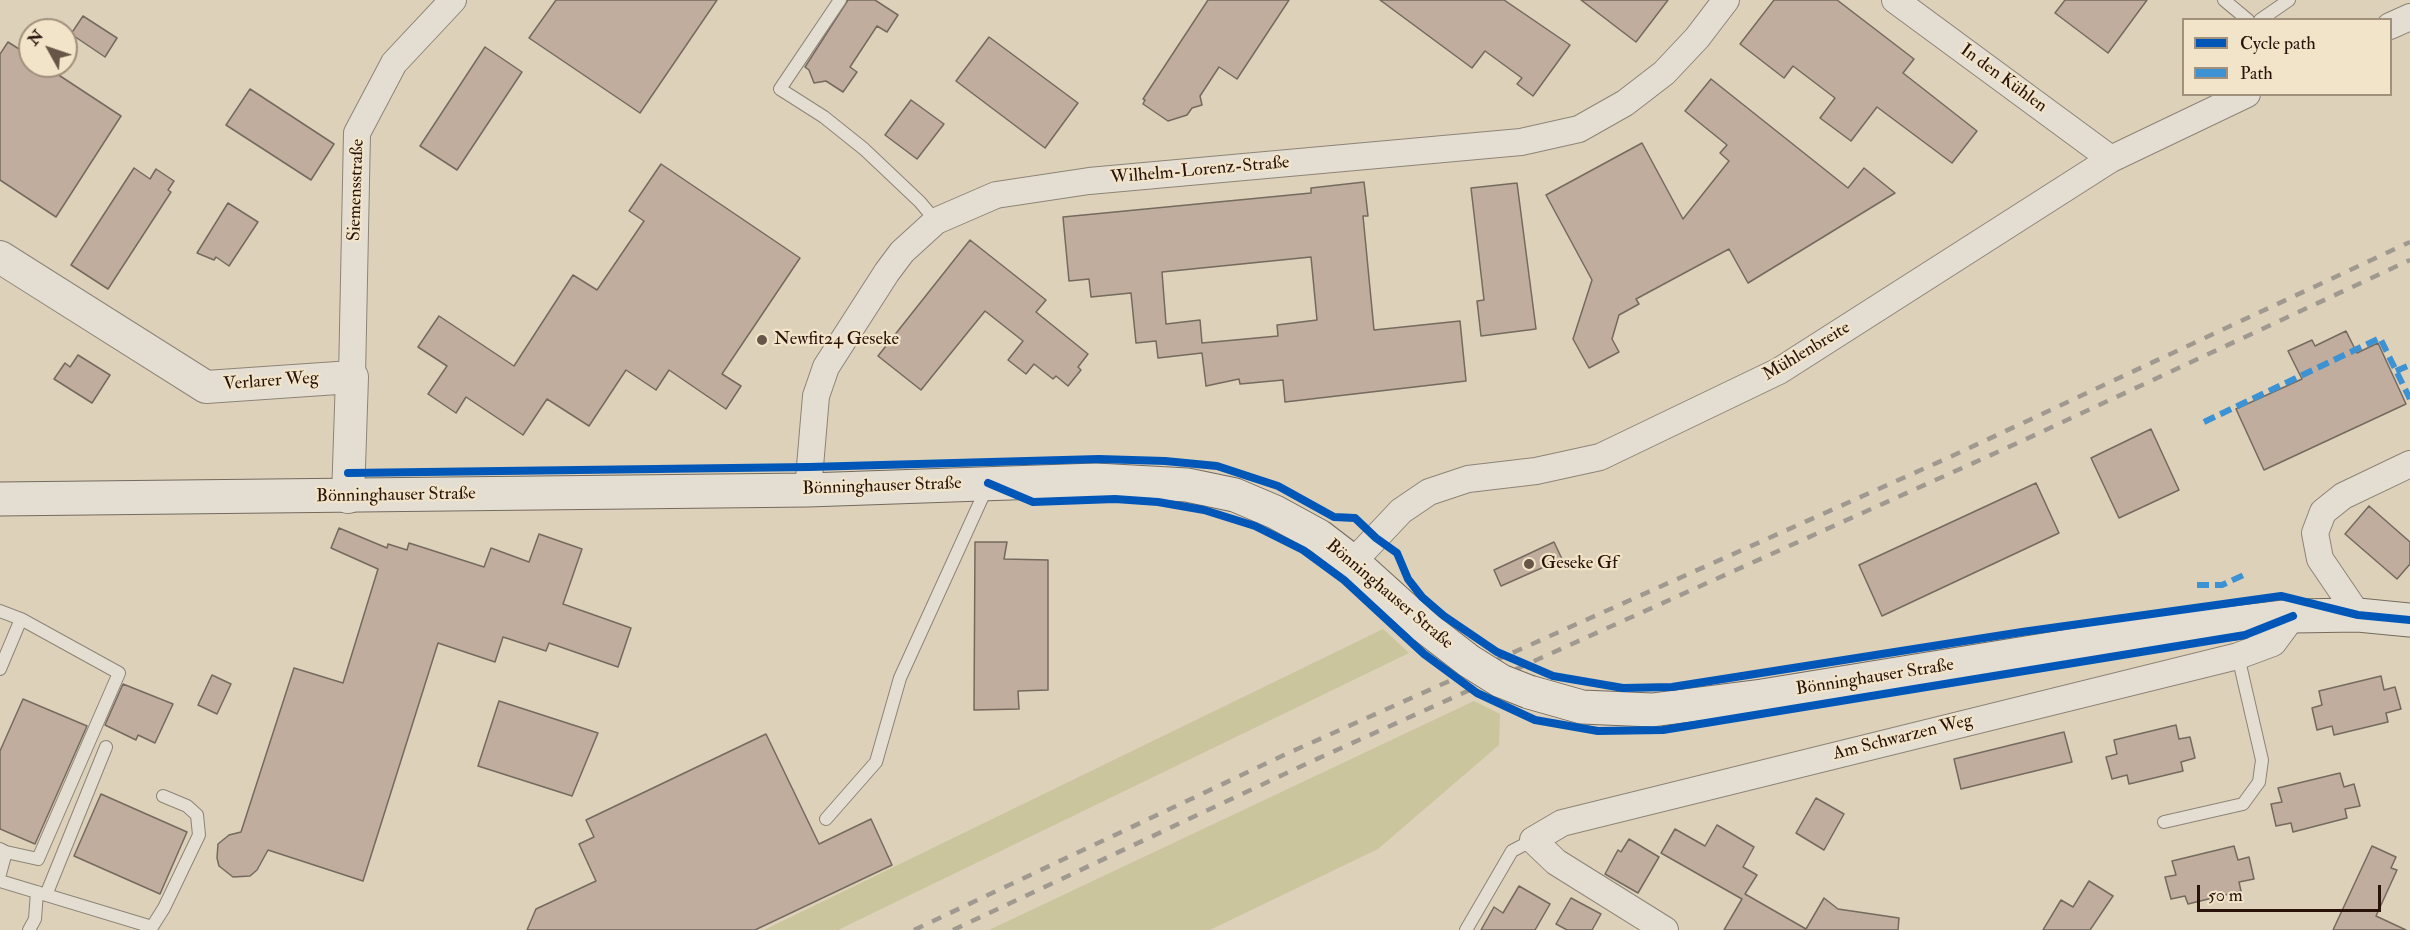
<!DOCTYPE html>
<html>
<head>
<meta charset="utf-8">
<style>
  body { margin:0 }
  #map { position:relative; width:2410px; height:930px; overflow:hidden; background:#ddd1ba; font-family:"IM FELL Double Pica",serif }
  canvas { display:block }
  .legend { position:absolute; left:2182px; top:18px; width:210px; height:78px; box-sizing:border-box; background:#f2e4c9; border:2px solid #a1907c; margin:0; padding:8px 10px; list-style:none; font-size:18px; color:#281209 }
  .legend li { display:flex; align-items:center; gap:12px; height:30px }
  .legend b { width:30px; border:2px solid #a1907c }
  .north { position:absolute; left:18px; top:18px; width:60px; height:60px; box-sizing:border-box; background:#f2e4c9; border:2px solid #a1907c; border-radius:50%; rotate:310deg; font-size:16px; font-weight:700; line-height:24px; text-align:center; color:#281209 }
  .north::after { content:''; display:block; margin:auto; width:21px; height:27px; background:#675547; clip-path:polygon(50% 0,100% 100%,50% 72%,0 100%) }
  .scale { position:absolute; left:2197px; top:885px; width:184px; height:27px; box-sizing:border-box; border:3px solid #281209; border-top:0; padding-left:8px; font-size:18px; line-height:21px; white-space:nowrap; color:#281209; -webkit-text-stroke:4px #f2e4c9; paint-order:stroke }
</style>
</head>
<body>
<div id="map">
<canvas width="2410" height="930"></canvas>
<ul class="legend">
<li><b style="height:8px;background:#0057b8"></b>Cycle path</li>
<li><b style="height:8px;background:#3c92d2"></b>Path</li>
</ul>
<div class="north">N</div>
<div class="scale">50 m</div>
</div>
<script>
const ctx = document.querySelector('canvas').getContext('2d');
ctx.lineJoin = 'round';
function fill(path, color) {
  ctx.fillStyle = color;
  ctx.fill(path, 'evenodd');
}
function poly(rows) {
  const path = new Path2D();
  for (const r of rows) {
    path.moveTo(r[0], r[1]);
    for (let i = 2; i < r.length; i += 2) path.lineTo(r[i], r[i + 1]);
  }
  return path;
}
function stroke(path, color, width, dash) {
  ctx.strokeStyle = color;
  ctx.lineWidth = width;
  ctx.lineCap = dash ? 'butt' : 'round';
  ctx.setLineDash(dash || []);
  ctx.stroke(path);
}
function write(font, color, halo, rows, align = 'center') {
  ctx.font = font + ' "IM FELL Double Pica",serif';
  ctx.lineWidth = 4.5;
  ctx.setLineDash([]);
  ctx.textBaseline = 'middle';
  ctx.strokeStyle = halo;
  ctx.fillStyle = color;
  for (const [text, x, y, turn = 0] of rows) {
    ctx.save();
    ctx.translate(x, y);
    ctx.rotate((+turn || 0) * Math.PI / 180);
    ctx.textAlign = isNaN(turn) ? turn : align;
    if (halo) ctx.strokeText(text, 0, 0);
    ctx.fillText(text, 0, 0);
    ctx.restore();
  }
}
const green = poly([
  [1383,629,1409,653,838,930,764,930],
  [1474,701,1500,714,1499,745,1378,849,1210,930,989,930]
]);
const building = poly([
  [556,0,717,0,640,113,529,38,556,0],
  [848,0,875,0,898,15,887,32,877,26,850,67,857,72,843,92,826,81,814,83,809,70,805,67,848,0],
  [1208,0,1289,0,1237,79,1219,67,1200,96,1202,105,1192,108,1187,115,1168,121,1143,104,1145,100,1143,99,1208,0],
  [1380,0,1504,0,1570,45,1533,96,1517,84,1522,78,1485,51,1472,68,1380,0],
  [1581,0,1668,0,1636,42,1581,0],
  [1774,0,1837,0,1914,59,1903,73,1977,131,1952,163,1877,107,1851,141,1820,118,1835,98,1793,66,1784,78,1740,44,1774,0],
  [2065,0,2147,0,2108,53,2055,13,2065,0],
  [83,16,117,38,105,57,71,34,83,16],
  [989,37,1078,103,1045,148,956,81,989,37],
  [8,42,30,56,30,66,45,66,121,116,56,217,0,180,0,54,8,42],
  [485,47,522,72,457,170,420,146,485,47],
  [1711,79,1848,188,1864,168,1895,193,1748,283,1729,249,1636,299,1639,304,1619,315,1612,339,1619,352,1589,368,1573,339,1592,280,1546,195,1642,143,1683,219,1729,161,1720,153,1727,145,1685,111,1711,79],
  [250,89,334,144,311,180,226,125,250,89],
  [911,100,944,124,917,159,885,135,911,100],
  [661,164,800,258,722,374,741,386,726,409,669,370,656,390,626,370,589,426,547,399,523,435,466,397,456,413,428,394,447,366,418,347,439,316,514,366,573,275,597,290,644,221,629,211,661,164],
  [134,168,150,179,156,169,174,181,168,190,171,192,108,289,71,265,134,168],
  [1364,182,1368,216,1363,216,1374,330,1460,321,1466,381,1285,402,1283,380,1240,384,1239,379,1206,386,1202,353,1158,358,1156,341,1136,343,1131,293,1091,297,1089,279,1069,281,1063,217,1311,193,1311,188,1364,182],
  [1311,257,1317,320,1277,325,1278,336,1202,343,1200,320,1166,324,1162,272,1311,257],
  [1517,183,1536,329,1481,336,1477,301,1484,300,1471,188,1517,183],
  [228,203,258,222,229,266,216,257,214,260,197,253,228,203],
  [970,240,1046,300,1036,312,1088,354,1078,367,1081,370,1068,386,1056,376,1053,379,1034,364,1026,374,1008,360,1023,341,985,311,921,390,878,356,970,240],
  [2346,331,2357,353,2378,343,2406,404,2264,470,2236,409,2302,379,2288,351,2312,340,2315,346,2346,331],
  [78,355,110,375,92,403,54,379,65,363,70,367,78,355],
  [2151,429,2179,490,2119,518,2091,458,2151,429],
  [2036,483,2059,533,1882,616,1859,565,2036,483],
  [2369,506,2410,542,2410,564,2397,579,2345,534,2369,506],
  [339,528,387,548,388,544,407,550,409,543,484,567,491,548,529,562,539,534,582,549,563,604,631,628,618,667,549,643,546,651,503,637,495,662,438,643,363,881,268,850,257,870,250,876,233,877,219,866,217,858,218,844,229,835,241,832,294,668,343,683,378,569,331,548,339,528],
  [975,542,1007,542,1004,559,1048,560,1048,690,1018,691,1019,709,974,710,975,542],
  [1554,542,1562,559,1501,586,1494,570,1554,542],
  [212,675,231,684,217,714,198,705,212,675],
  [2381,676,2384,690,2395,687,2401,709,2386,713,2388,722,2334,735,2332,726,2317,730,2312,708,2322,705,2319,691,2381,676],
  [123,684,173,704,155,743,138,735,136,740,105,725,123,684],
  [23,699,87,726,35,844,0,829,0,751,23,699],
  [499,701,598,733,572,796,478,766,499,701],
  [2176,725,2179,739,2190,737,2195,758,2181,762,2183,771,2129,784,2127,775,2112,779,2106,757,2117,754,2114,740,2176,725],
  [2064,732,2072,762,1961,789,1954,759,2064,732],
  [766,734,819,844,871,819,892,865,755,930,527,930,536,909,596,881,579,844,594,837,586,820,766,734],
  [2340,773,2344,787,2354,784,2360,806,2345,809,2347,818,2293,832,2291,823,2276,826,2271,804,2282,802,2278,788,2340,773],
  [101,794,187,832,160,894,74,856,101,794],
  [1816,798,1844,814,1824,850,1796,833,1816,798],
  [1717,825,1754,847,1743,867,1757,875,1745,894,1806,929,1824,898,1838,909,1899,918,1898,930,1724,930,1742,899,1661,853,1675,829,1705,846,1717,825],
  [1629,839,1659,857,1638,893,1605,874,1618,850,1621,852,1629,839],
  [2234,846,2238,860,2249,857,2254,879,2239,882,2241,891,2188,904,2185,896,2171,899,2165,877,2176,875,2172,861,2234,846],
  [2372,846,2396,857,2391,868,2397,870,2376,916,2406,930,2333,930,2372,846],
  [2089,881,2113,896,2090,930,2043,930,2061,900,2073,907,2089,881],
  [1519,886,1550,904,1535,930,1481,930,1494,907,1503,913,1519,886],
  [1571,898,1601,914,1592,930,1567,930,1556,924,1571,898]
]);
const service = poly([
  [840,0,780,89,824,117,864,149,920,202,936,221],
  [2224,0,2248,20],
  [2260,20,2289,0],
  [0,611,21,619,119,673,38,859,6,852],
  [0,669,21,619],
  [826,819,876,762,900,678,987,487],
  [2164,822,2243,804,2259,782,2262,760,2238,656],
  [0,849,6,852,0,874],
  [0,881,152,927,164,908,199,835,197,815,187,806,163,796],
  [46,895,106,747],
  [29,930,35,919,37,892],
  [1466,930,1512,851,1533,840]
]);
const minor = poly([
  [1895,0,2111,159],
  [2390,26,2410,17],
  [352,377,357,133,394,63,453,0],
  [808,490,816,396,826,367,887,272,902,252,936,221,996,195,1089,181,1521,142,1579,129,1625,103,1664,73,1697,38,1726,0],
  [1353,562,1401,511,1429,492,1468,479,1536,471,1600,457,1779,371,2111,159,2247,94],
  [2358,615,2320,559,2315,533,2323,512,2343,496,2410,464],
  [1665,930,1556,862,1533,840,1562,823,2238,656,2273,643,2293,616]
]);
const tertiary = poly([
  [0,257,206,387,352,377,348,497]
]);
const secondary = poly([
  [0,499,808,490,1096,480,1187,485,1235,495,1275,512,1319,536,1353,562,1425,627],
  [1529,692,1582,707,1652,710,1762,696,2143,634,2293,616,2358,615,2410,620]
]);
const rail = poly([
  [914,930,1284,755,1950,457,2410,242],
  [953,930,1308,763,2022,441,2410,260]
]);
const secondaryBridge = poly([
  [1425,627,1469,661,1501,681,1529,692]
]);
const quiet = poly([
  [2396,371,2410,365],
  [2204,422,2380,338,2410,399],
  [2197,585,2222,585,2248,573]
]);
const cycleway = poly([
  [348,473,809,467,1099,459,1165,461,1217,466,1278,486,1334,517,1355,518,1376,538,1397,553,1408,579,1422,597,1444,616,1497,652,1553,676,1623,688,1672,687,2022,632,2281,596,2358,615,2410,620],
  [988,483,1033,502,1115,499,1158,502,1204,510,1255,526,1303,550,1344,580,1424,654,1477,693,1535,720,1598,731,1663,730,2245,635,2293,616]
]);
const markers = [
  [762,340,6,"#675547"],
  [1529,564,6,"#675547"]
];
const streetNames = [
  ["In den Kühlen",2003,79,36],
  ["Wilhelm-Lorenz-Straße",1200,171,-5],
  ["Siemensstraße",357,190,-88],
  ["Mühlenbreite",1807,352,-31],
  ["Verlarer Weg",271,382,-4],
  ["Bönninghauser Straße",882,487,-2],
  ["Bönninghauser Straße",396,496,-1],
  ["Bönninghauser Straße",1389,595,40],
  ["Bönninghauser Straße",1875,678,-9],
  ["Am Schwarzen Weg",1903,738,-14]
];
const poiNames = [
  ["Newfit24 Geseke",774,340],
  ["Geseke Gf",1541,564]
];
fill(green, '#cbc59d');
fill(building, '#c0ad9e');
stroke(building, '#746a5e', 1.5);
stroke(service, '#8d8476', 14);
stroke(minor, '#8d8476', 28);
stroke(tertiary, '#8d8476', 34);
stroke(secondary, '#746a5e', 35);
stroke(service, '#e4ded2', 12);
stroke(minor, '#e4ded2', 26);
stroke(tertiary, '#e4ded2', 32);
stroke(secondary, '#e4ded2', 33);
stroke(rail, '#a09990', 4.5, [10, 10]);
stroke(secondaryBridge, '#746a5e', 35, []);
stroke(secondaryBridge, '#e4ded2', 33);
stroke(quiet, '#3c92d2', 6, [12, 6]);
stroke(cycleway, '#0057b8', 8);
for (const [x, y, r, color] of markers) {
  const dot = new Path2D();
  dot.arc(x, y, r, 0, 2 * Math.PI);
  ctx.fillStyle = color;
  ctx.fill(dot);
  stroke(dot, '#f2e4c9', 2);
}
write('18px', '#281209', '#f2e4c9', streetNames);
write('18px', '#281209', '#f2e4c9', poiNames, 'left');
</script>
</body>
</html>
